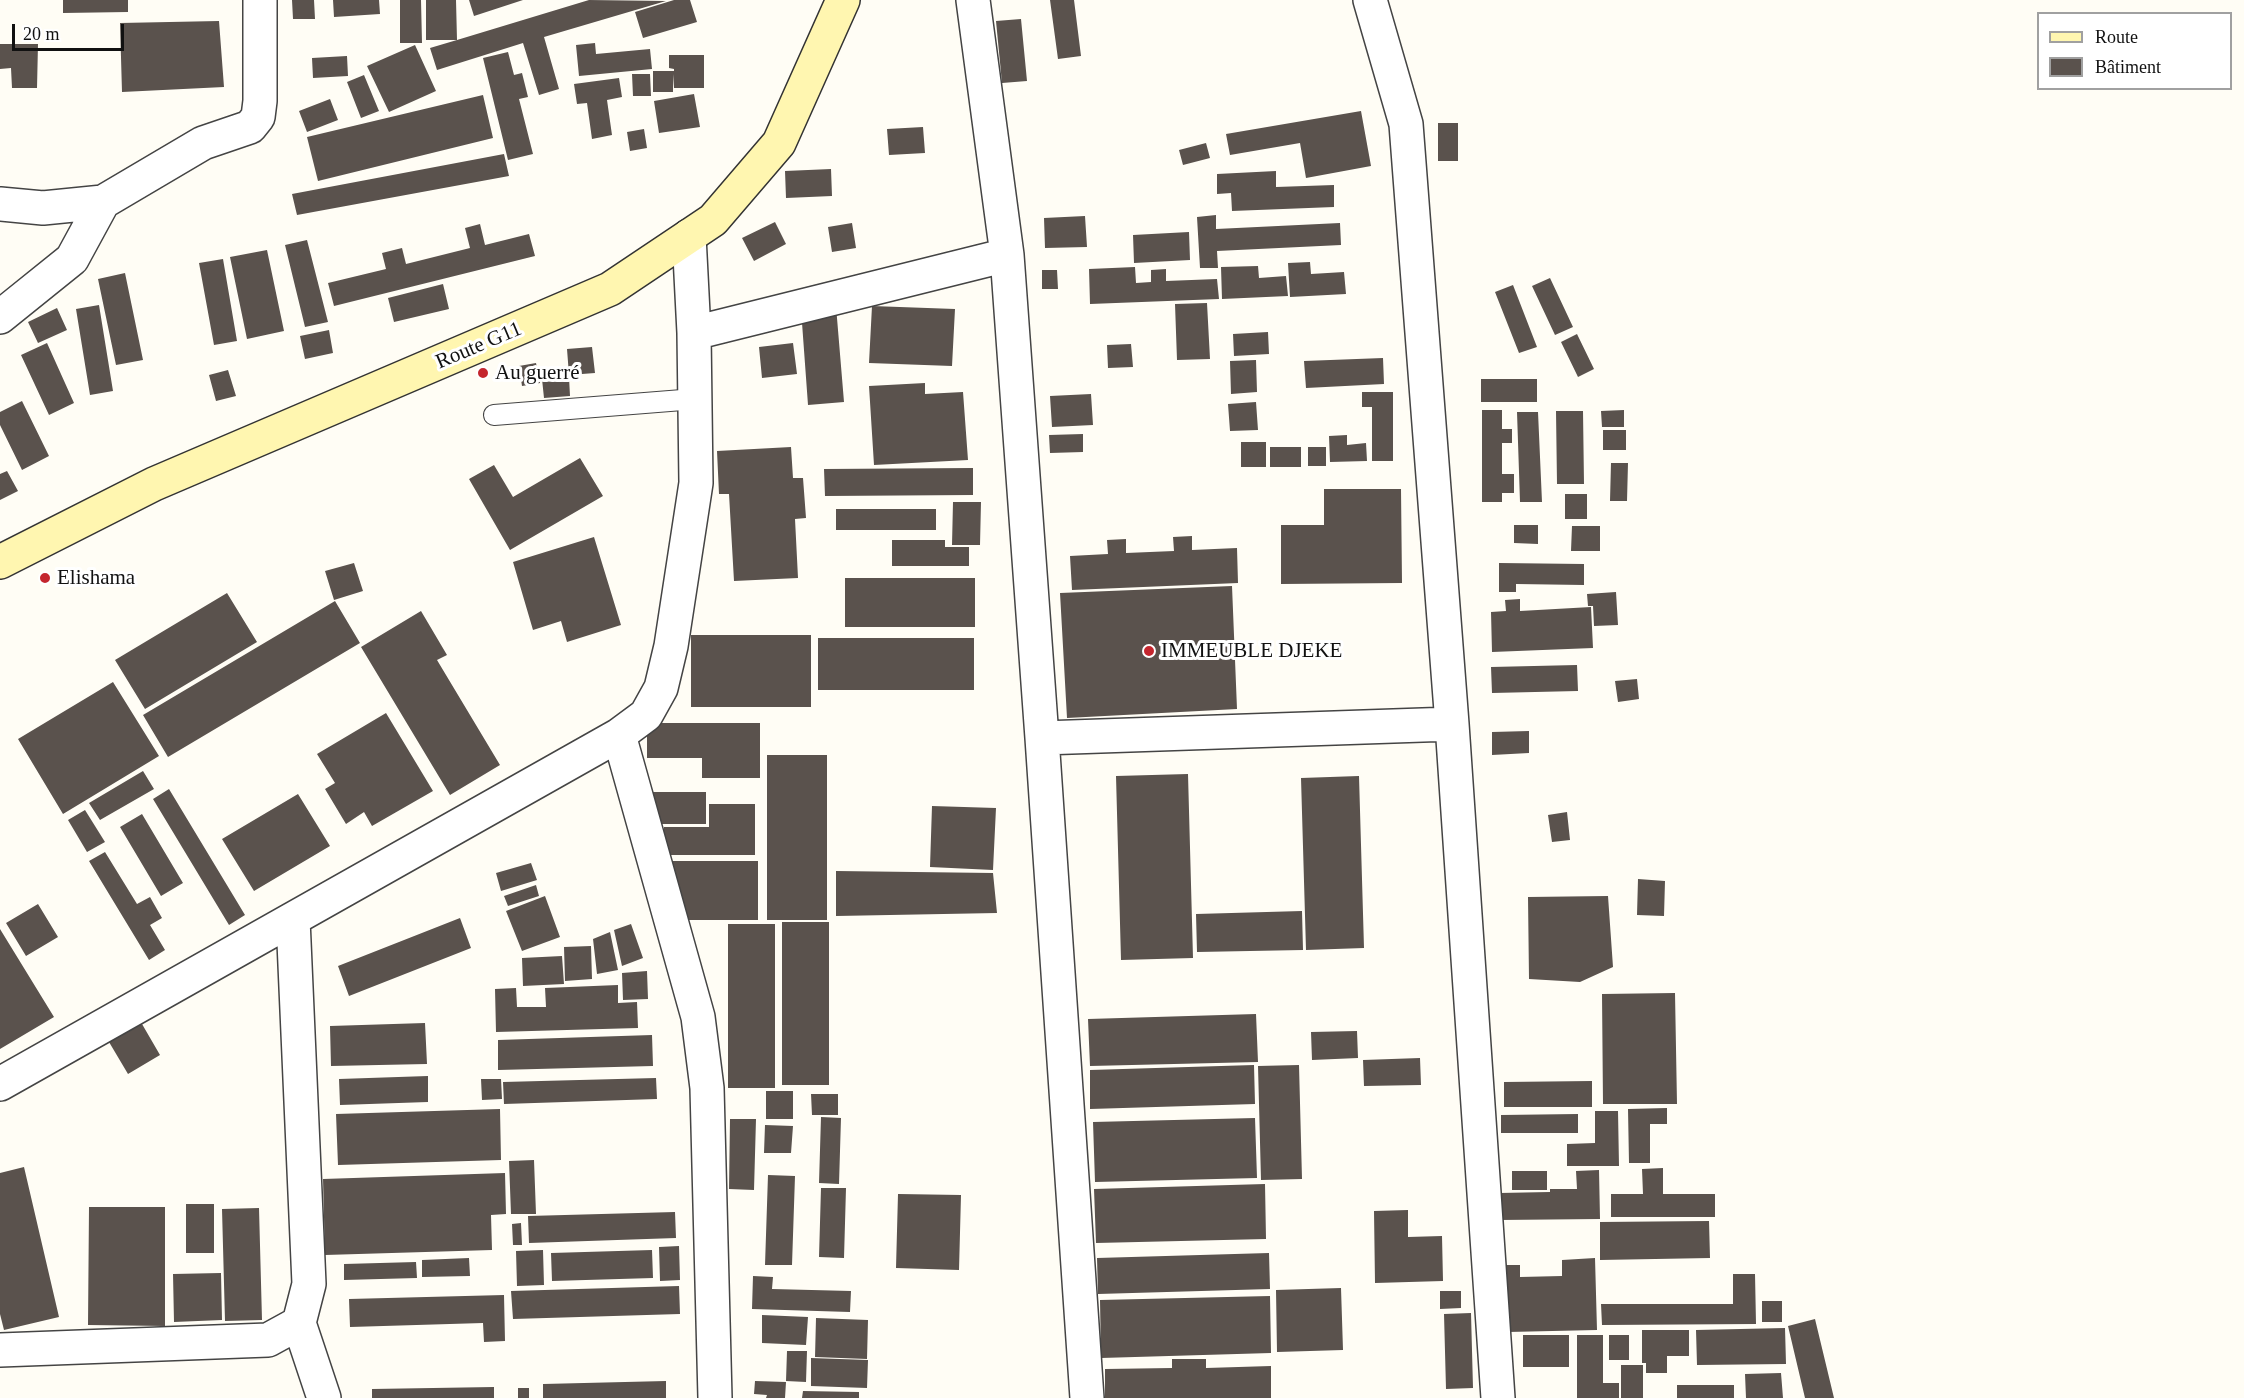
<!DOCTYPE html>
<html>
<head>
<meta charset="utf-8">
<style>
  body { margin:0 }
  #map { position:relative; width:2244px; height:1398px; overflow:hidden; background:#fffdf5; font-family:Georgia,serif }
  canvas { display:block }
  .legend { position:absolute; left:2037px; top:12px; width:195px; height:78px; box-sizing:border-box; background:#fff; border:2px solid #a0a0a0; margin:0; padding:8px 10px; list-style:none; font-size:18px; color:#111 }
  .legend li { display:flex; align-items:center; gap:12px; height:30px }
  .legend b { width:30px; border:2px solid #a0a0a0 }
  .scale { position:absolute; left:12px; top:24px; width:112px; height:27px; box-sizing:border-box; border:3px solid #111; border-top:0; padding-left:8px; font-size:18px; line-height:21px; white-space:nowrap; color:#111; -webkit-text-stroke:4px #fff; paint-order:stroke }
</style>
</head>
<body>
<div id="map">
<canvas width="2244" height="1398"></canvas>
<ul class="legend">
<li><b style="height:8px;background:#fff6b0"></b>Route</li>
<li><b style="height:16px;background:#5a524d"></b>Bâtiment</li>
</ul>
<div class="scale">20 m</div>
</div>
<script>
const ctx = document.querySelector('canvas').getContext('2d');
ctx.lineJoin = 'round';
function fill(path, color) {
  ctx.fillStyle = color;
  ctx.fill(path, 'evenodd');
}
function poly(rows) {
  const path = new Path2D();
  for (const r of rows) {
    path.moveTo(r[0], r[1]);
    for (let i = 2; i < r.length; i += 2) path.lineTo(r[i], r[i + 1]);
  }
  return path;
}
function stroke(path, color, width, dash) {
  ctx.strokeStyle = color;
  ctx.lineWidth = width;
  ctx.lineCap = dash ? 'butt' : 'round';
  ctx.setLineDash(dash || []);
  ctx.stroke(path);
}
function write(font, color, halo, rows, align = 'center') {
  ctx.font = font + ' Georgia,serif';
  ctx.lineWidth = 6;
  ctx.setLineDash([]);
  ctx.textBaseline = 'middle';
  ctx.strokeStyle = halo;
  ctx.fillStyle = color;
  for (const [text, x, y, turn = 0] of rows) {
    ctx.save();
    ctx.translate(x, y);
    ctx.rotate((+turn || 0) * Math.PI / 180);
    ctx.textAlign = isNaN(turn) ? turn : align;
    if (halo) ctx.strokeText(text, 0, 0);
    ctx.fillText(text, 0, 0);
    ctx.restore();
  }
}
const building = poly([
  [63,0,128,0,128,12,63,13],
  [292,0,314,0,315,19,293,19],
  [333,0,379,0,380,14,334,17],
  [400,0,421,0,422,43,400,43],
  [426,0,456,0,457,40,589,0,666,1,544,37,559,89,539,95,523,43,437,70,430,48,457,40,426,40],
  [469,0,523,0,474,16],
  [674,0,690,0,697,22,643,38,635,12],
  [1050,0,1074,0,1081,56,1058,59],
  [1021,19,1027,81,1002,83,996,21],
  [219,21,224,87,122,92,120,23],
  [595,43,596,54,650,49,652,69,579,76,576,45],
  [0,44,38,44,37,88,12,88,11,68,0,69],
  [415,45,436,91,389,112,367,66],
  [508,52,514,75,522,73,528,97,519,99,533,154,508,160,483,58],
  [669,55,704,55,704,88,674,88,673,74,673,92,653,92,653,71,674,71,674,69,669,68],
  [347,56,348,76,313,78,312,58],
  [632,74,650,74,651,96,633,96],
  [364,75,379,111,361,118,347,82],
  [619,78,622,97,607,100,612,135,592,139,587,103,577,104,574,84],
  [694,94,700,127,659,133,654,101],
  [483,95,493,138,318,181,307,137],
  [330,99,338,120,307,132,299,111],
  [1361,111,1371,166,1306,178,1300,143,1230,155,1226,134],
  [1438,123,1458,123,1458,161,1438,161],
  [923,127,925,153,889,155,887,129],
  [644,129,647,148,630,151,627,132],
  [1206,143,1210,158,1183,165,1179,150],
  [504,154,509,176,297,215,292,194],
  [831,169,832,196,786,198,785,171],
  [1276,171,1276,187,1334,185,1334,207,1232,211,1231,193,1217,194,1217,174],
  [1216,215,1216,229,1340,223,1341,245,1217,251,1218,268,1200,268,1197,217],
  [1085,216,1087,247,1045,248,1044,218],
  [775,222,786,244,754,261,742,238],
  [852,223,856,248,832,252,828,227],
  [480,224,485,245,529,234,535,256,334,306,328,283,386,269,382,253,402,248,406,264,470,248,465,228],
  [1189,232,1190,260,1134,263,1133,235],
  [307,240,328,322,305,327,285,245],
  [267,250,284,331,247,339,230,257],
  [223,259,237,341,214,345,199,263],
  [1310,262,1311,274,1344,272,1346,294,1290,297,1288,263],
  [1258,266,1259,278,1286,276,1288,296,1222,299,1221,267],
  [1135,267,1136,283,1151,282,1151,270,1166,269,1166,281,1217,279,1219,299,1090,304,1089,269],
  [1042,270,1057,270,1058,289,1042,289],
  [125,273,143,360,116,365,98,279],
  [1550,278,1573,327,1555,335,1532,286],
  [443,284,449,309,394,322,388,298],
  [1513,285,1537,347,1519,353,1495,292],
  [1207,303,1210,359,1177,360,1175,304],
  [99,305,113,391,90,395,76,309],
  [836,306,844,402,808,405,801,309],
  [872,306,955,309,952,366,869,363],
  [57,308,67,330,38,343,28,322],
  [329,330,333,353,305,359,300,336],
  [1268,332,1269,354,1234,356,1233,334],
  [1577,334,1594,369,1578,377,1561,342],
  [47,343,74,403,49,415,21,355],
  [793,343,797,374,762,378,759,347],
  [1131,344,1133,367,1108,368,1107,345],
  [592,347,595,373,569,375,567,349],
  [1383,358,1384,384,1306,388,1304,361],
  [1256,360,1257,392,1231,394,1230,361],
  [536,363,540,383,522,386,519,366],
  [228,370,236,396,216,401,209,375],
  [569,377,570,396,544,398,542,379],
  [1481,379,1537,379,1537,402,1481,402],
  [925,383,925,394,963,392,968,460,874,465,869,386],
  [1362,392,1393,392,1393,461,1372,461,1372,407,1362,407],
  [1091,394,1093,425,1052,427,1050,396],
  [22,401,49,456,22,470,0,425,0,412],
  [1256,402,1258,430,1230,431,1228,404],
  [1482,410,1502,410,1502,429,1512,429,1512,443,1502,443,1502,474,1514,474,1514,493,1502,493,1502,502,1482,502],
  [1624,410,1624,427,1602,427,1601,411],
  [1556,411,1583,411,1584,484,1557,484],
  [1517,412,1538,412,1542,502,1520,502],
  [1603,430,1626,430,1626,450,1603,450],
  [1083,434,1083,452,1050,453,1049,435],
  [1347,435,1347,445,1366,443,1367,461,1330,462,1329,436],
  [1241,442,1266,442,1266,467,1241,467],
  [791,447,793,478,803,478,806,518,795,519,798,578,734,581,729,494,719,494,717,451],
  [1270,447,1301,447,1301,467,1270,467],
  [1308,447,1326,447,1326,466,1308,466],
  [580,458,603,496,510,550,469,479,494,465,513,497],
  [1611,463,1628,463,1627,501,1610,501],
  [973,468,973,495,825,496,824,469],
  [7,471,18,491,0,500,0,474],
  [1324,489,1401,489,1402,583,1281,584,1281,525,1324,525],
  [1565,494,1587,494,1587,519,1565,519],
  [953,502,981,502,980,545,952,545],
  [836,509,936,509,936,530,836,530],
  [1514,525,1538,525,1538,544,1514,543],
  [1572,526,1600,526,1600,551,1571,551],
  [1192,536,1192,550,1237,548,1238,583,1072,590,1070,556,1108,554,1107,540,1126,539,1126,553,1174,551,1173,537],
  [594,537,621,625,567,642,561,621,533,630,513,562],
  [892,540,945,540,945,547,969,547,969,566,892,566],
  [354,563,363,591,334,600,325,571],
  [1499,563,1584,564,1584,585,1516,584,1516,592,1499,592],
  [845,578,975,578,975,627,845,627],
  [1232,586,1237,709,1067,718,1060,593],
  [1616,592,1618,625,1594,626,1593,606,1588,606,1587,594],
  [227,593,257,642,145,709,115,660],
  [1520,599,1520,611,1591,607,1593,648,1492,652,1491,612,1506,611,1505,600],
  [335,601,360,643,168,757,143,715],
  [421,611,447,655,437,660,500,765,450,795,361,647],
  [691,635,811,635,811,707,691,707],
  [818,638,974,638,974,690,818,690],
  [1577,665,1578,691,1492,693,1491,667],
  [1637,679,1639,699,1618,702,1615,681],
  [113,682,159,756,63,814,18,739],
  [386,713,433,791,372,826,364,812,346,824,325,789,335,783,317,754],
  [647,723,760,723,760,778,702,778,702,758,647,758],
  [1529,731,1529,753,1492,755,1492,732],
  [767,755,827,755,827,920,767,920],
  [143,771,154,789,100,820,89,803],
  [1188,774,1193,958,1121,960,1116,776],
  [1359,776,1364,948,1306,950,1301,778],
  [169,789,245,915,229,925,153,799],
  [651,792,706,792,706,824,651,824],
  [298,794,330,846,254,891,222,839],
  [709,804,755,804,755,855,664,855,664,827,709,827],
  [932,806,996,808,993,870,930,867],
  [85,810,105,842,87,852,68,820],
  [1567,812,1570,840,1552,842,1548,815],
  [142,814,183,883,161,896,120,827],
  [105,852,137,904,150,897,162,918,150,925,165,950,149,960,89,861],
  [672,861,758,861,758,920,679,920,672,912],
  [531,863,537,880,501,891,496,873],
  [836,871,993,873,997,913,836,916],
  [1638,879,1665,881,1664,916,1637,915],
  [536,885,539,896,508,906,504,896],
  [545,896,560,937,522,951,506,911],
  [1608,896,1613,967,1580,982,1529,979,1528,897],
  [38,904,58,937,26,956,6,923],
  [1302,911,1303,950,1197,952,1196,914],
  [460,918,471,948,349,996,338,966],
  [782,922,829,922,829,1085,782,1085],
  [631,924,643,958,622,966,614,930],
  [728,924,775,924,775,1088,728,1088],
  [0,929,54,1017,0,1049],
  [610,932,618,970,597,974,593,939],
  [591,946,592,979,565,981,564,947],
  [562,956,564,984,523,986,522,958],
  [647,971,648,999,623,1000,622,973],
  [618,985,618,1003,637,1002,638,1028,496,1032,495,989,516,988,517,1007,546,1007,545,988],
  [1675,993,1677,1104,1603,1104,1602,994],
  [1256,1014,1258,1062,1090,1066,1088,1019],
  [425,1023,427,1064,331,1066,330,1026],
  [142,1024,160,1055,128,1074,109,1042],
  [1357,1031,1358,1058,1312,1060,1311,1032],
  [652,1035,653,1066,498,1070,498,1040],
  [1420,1058,1421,1085,1364,1086,1363,1060],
  [1254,1065,1255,1104,1090,1109,1090,1070],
  [1299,1065,1302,1179,1261,1180,1258,1066],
  [428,1076,428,1102,340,1105,339,1079],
  [656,1078,657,1099,504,1104,503,1082],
  [481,1079,501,1079,502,1099,482,1100],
  [1592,1081,1592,1107,1504,1107,1504,1082],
  [766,1091,793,1091,793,1119,766,1119],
  [811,1094,838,1094,838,1115,812,1115],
  [1667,1108,1667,1124,1650,1124,1650,1163,1629,1163,1628,1109],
  [500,1109,501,1160,338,1165,336,1114],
  [1595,1111,1618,1111,1619,1166,1567,1166,1567,1144,1595,1143],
  [1578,1114,1578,1133,1501,1133,1501,1115],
  [821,1117,841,1118,839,1184,819,1183],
  [1255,1118,1257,1178,1095,1182,1093,1122],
  [730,1119,756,1119,754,1190,729,1189],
  [765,1125,793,1126,791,1153,764,1153],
  [534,1160,536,1214,511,1214,509,1161],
  [24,1167,59,1317,4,1330,0,1314,0,1173],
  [1663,1168,1663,1194,1715,1194,1715,1217,1611,1217,1611,1194,1643,1194,1642,1169],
  [1599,1170,1600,1219,1499,1220,1499,1193,1550,1192,1550,1189,1577,1189,1576,1171],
  [1512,1171,1547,1171,1547,1190,1512,1190],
  [505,1173,506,1214,491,1215,492,1250,325,1255,323,1179],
  [768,1175,795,1176,792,1265,765,1265],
  [1265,1184,1266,1239,1096,1243,1094,1189],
  [821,1188,846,1188,844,1258,819,1257],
  [898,1194,961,1195,959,1270,896,1268],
  [186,1204,214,1204,214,1253,186,1253],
  [89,1207,165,1207,165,1326,88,1325],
  [259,1208,262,1320,225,1321,222,1209],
  [1408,1210,1408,1237,1442,1236,1443,1281,1375,1283,1374,1211],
  [675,1212,676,1238,529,1243,528,1216],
  [1709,1221,1710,1258,1600,1260,1600,1222],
  [521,1223,522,1245,513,1245,512,1224],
  [679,1246,680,1280,660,1281,659,1247],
  [543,1250,544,1285,517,1286,516,1251],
  [652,1250,653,1278,552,1281,551,1253],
  [1269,1253,1270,1289,1098,1294,1097,1258],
  [469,1258,470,1276,422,1277,422,1260],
  [1595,1258,1597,1330,1508,1332,1506,1265,1520,1265,1520,1277,1562,1276,1562,1260],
  [416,1262,417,1278,344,1280,344,1264],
  [221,1273,222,1320,174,1322,173,1274],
  [1733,1274,1755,1274,1756,1324,1602,1325,1601,1304,1733,1304],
  [753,1276,773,1277,772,1289,851,1291,850,1312,752,1309],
  [679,1286,680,1314,513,1319,511,1291],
  [1341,1288,1343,1350,1277,1352,1276,1290],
  [1440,1291,1461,1291,1461,1308,1440,1309],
  [504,1295,505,1341,484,1342,483,1323,350,1327,349,1299],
  [1270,1296,1271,1353,1101,1358,1100,1300],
  [1762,1301,1782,1301,1782,1322,1762,1322],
  [1471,1313,1473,1388,1446,1389,1444,1314],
  [762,1315,808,1317,806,1345,762,1343],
  [816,1318,868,1320,867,1359,815,1357],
  [1815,1319,1834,1398,1805,1398,1788,1326],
  [1785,1328,1786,1364,1697,1365,1696,1330],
  [1642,1330,1689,1330,1689,1356,1667,1356,1667,1373,1646,1373,1646,1363,1642,1363],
  [1523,1335,1569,1335,1569,1367,1523,1367],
  [1577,1335,1603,1335,1603,1383,1619,1383,1619,1398,1577,1398],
  [1609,1335,1629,1335,1629,1360,1609,1360],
  [787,1351,807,1351,806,1382,786,1381],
  [811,1358,868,1360,867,1388,811,1386],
  [1172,1359,1206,1359,1206,1368,1271,1366,1271,1398,1105,1398,1105,1369,1172,1368],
  [1621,1365,1643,1365,1643,1398,1621,1398],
  [1781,1373,1783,1398,1746,1398,1745,1374],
  [666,1381,666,1398,543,1398,543,1384],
  [755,1381,786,1382,785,1398,766,1398,767,1395,754,1394],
  [1677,1385,1734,1385,1734,1398,1677,1398],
  [494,1387,494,1398,372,1398,372,1389],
  [518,1388,529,1388,529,1398,518,1398],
  [803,1391,859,1392,859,1398,802,1398]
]);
const lane = poly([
  [494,415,695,399]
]);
const street = poly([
  [973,0,1007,255,1042,738,1087,1398],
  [1370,0,1406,124,1452,724,1498,1398],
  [103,202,203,143,250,127,258,117,260,101,260,0],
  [0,204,43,208,103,202,72,259,0,317],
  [694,333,1007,255],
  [619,735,698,1017,707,1088,715,1398],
  [1042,738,1452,724],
  [0,1084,619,735,646,715,661,688,671,646,696,483,694,333,689,236],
  [299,1323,324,1398],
  [0,1350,268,1340,299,1323,309,1284,293,919]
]);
const secondary = poly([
  [0,562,154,484,610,289,713,220,779,143,843,0]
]);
const markers = [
  [483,373,6,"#c4262e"],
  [45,578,6,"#c4262e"],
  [1149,651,6,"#c4262e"]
];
const streetNames = [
  ["Route G11",479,346,-23]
];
const poiNames = [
  ["Au guerré",495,373],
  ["Elishama",57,578],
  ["IMMEUBLE DJEKE",1161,651]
];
fill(building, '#5a524d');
stroke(lane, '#444', 22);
stroke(street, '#444', 36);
stroke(secondary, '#333', 36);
stroke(lane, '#fff', 20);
stroke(street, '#fff', 33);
stroke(secondary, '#fff6b0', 33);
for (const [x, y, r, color] of markers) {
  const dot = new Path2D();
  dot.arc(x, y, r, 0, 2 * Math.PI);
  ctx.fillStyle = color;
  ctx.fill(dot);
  stroke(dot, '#fff', 2);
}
write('21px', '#111', '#fff', streetNames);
write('21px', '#111', '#fff', poiNames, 'left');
</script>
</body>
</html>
